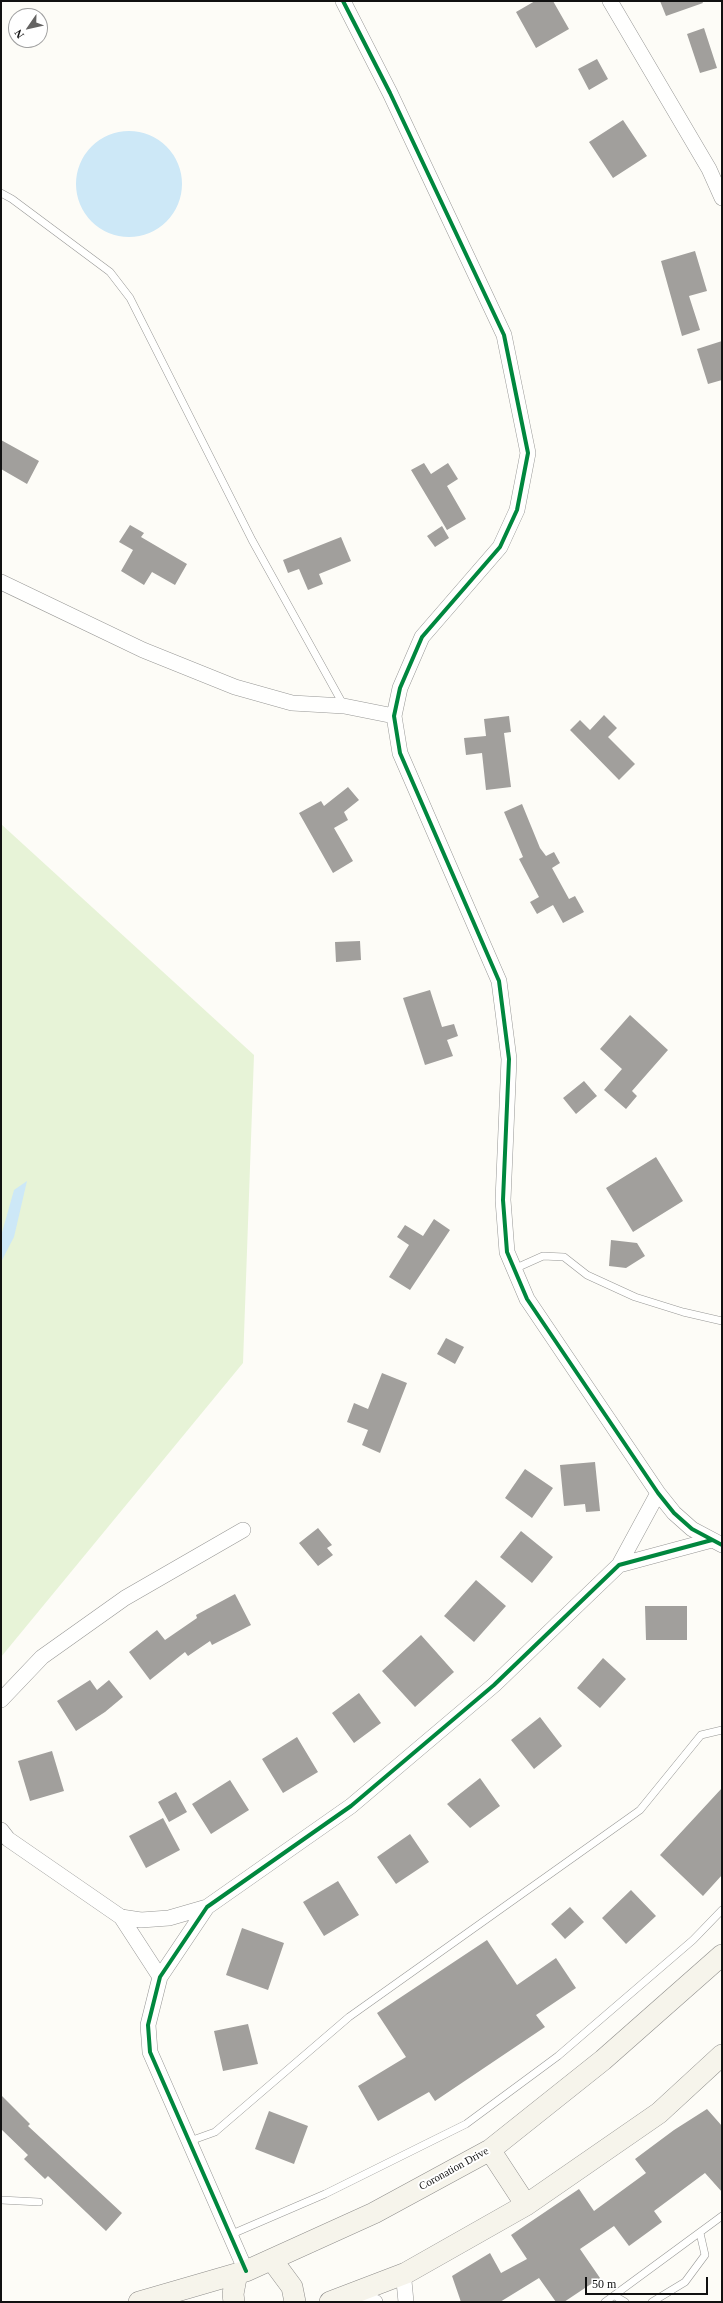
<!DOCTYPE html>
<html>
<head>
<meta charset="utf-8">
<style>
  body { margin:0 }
  #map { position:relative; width:723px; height:2303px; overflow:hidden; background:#fdfcf7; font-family:Georgia,serif }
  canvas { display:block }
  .frame { position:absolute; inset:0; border:2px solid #111; pointer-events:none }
  .north { position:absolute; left:8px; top:8px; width:40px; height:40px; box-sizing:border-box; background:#fff; border:1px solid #a0a0a0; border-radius:50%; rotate:236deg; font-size:11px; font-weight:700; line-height:16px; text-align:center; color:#111 }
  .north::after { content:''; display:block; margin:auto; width:14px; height:18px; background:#646362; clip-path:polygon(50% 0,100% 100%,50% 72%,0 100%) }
  .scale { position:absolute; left:585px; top:2277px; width:123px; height:18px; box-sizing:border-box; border:2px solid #111; border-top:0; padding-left:5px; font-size:12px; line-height:14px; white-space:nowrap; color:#111; -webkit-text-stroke:3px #fff; paint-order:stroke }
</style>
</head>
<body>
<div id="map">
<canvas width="723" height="2303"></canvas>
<div class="frame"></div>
<div class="north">N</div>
<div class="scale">50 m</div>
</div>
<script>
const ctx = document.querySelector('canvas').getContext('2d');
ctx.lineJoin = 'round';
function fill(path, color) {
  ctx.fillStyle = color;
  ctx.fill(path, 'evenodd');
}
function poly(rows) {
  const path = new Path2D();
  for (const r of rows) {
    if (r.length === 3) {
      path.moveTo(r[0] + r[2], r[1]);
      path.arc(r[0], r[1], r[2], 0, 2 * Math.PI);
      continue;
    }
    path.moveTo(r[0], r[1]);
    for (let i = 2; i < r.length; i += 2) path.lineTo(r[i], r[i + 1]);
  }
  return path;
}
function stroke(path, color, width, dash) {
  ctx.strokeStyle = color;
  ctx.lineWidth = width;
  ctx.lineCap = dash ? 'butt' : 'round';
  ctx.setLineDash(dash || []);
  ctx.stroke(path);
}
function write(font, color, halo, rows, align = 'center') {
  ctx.font = font + ' Georgia,serif';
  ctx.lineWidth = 4;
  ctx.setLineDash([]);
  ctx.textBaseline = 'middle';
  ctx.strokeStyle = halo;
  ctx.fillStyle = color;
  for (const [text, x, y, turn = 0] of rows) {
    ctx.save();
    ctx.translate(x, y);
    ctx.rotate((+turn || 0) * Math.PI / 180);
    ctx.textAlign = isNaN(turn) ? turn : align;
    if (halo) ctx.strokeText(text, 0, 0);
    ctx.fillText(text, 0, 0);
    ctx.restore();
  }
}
const green = poly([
  [1,824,254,1055,243,1363,1,1657]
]);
const water = poly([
  [129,184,53],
  [27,1181,14,1237,1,1262,1,1236,14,1190]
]);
const building = poly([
  [535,1,553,1,569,29,536,48,516,12],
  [660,1,702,1,703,3,666,16],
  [704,28,717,68,700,73,687,34],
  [597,59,608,79,589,90,578,69],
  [623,120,647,156,613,178,589,142],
  [695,251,707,291,689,296,700,330,682,336,661,261],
  [722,341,722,380,708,384,697,349],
  [1,440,39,461,27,484,1,469],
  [424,463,431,474,448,463,458,479,447,486,466,519,447,530,411,470],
  [130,525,144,533,141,537,187,564,175,585,152,572,144,585,121,571,133,550,119,542],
  [442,526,449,538,435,547,427,536],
  [341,537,351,561,319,574,323,584,308,590,299,569,288,573,283,560],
  [604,715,617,728,608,737,635,764,619,780,570,730,580,720,590,730],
  [509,716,511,732,504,733,511,787,486,790,482,753,466,755,464,738,486,736,484,719],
  [348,787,359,800,344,812,348,820,334,828,353,861,333,873,299,813,321,801,324,806],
  [522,804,540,848,546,856,554,852,560,863,552,868,569,899,575,896,584,912,563,923,553,905,537,914,530,902,539,897,519,859,523,857,504,812],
  [360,941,361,960,336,962,335,942],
  [430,990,442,1027,454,1024,458,1036,447,1040,453,1056,425,1065,403,998],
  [630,1015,668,1050,632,1091,637,1096,626,1109,604,1090,622,1069,600,1049],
  [584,1081,597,1096,576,1114,563,1098],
  [656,1157,683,1201,633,1232,606,1188],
  [434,1219,450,1230,410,1290,389,1277,409,1245,397,1237,405,1225,423,1236],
  [611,1240,637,1243,645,1256,626,1268,609,1266],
  [446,1338,464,1347,455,1364,437,1354],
  [382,1373,407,1383,380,1453,362,1445,368,1430,347,1422,354,1403,368,1409],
  [595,1462,600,1511,586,1512,585,1504,564,1506,560,1465],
  [525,1469,553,1488,532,1518,505,1498],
  [318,1528,332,1545,327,1548,333,1555,318,1566,299,1543],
  [521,1531,553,1557,532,1583,500,1557],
  [476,1580,506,1606,474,1642,444,1616],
  [235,1594,251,1625,212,1645,210,1641,188,1656,185,1652,150,1680,129,1652,157,1630,165,1640,197,1618,196,1615],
  [645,1606,687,1606,687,1640,646,1640],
  [421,1635,454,1672,415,1707,382,1671],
  [603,1658,626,1679,600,1708,577,1688],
  [90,1680,97,1690,109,1680,123,1697,105,1712,76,1731,57,1701],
  [359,1693,381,1723,354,1743,332,1713],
  [540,1717,562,1746,534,1769,511,1740],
  [297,1737,318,1772,283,1793,262,1759],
  [52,1751,64,1791,30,1801,18,1761],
  [480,1778,500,1806,470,1828,447,1804],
  [230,1780,249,1810,211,1834,192,1804],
  [722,1788,722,1875,703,1896,660,1855],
  [176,1792,187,1812,169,1822,158,1802],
  [163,1818,180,1850,146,1868,129,1836],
  [410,1834,429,1862,396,1884,377,1857],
  [338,1881,359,1915,324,1936,303,1902],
  [631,1890,656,1916,626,1944,602,1918],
  [570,1907,584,1922,565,1939,551,1924],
  [242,1928,284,1943,268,1990,226,1975],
  [487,1940,517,1985,556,1958,576,1988,536,2015,545,2027,435,2101,429,2092,378,2121,358,2086,406,2057,377,2013],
  [248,2024,258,2064,223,2071,214,2031],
  [1,2095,30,2124,28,2126,122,2213,106,2231,48,2176,45,2179,24,2159,28,2155,1,2129],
  [707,2109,722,2126,722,2192,705,2173,654,2211,662,2222,629,2246,614,2226,580,2249,600,2278,564,2302,556,2302,539,2278,500,2302,461,2302,452,2276,490,2253,501,2273,527,2259,511,2235,579,2189,594,2211,646,2173,635,2159,674,2130],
  [269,2111,308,2126,294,2164,255,2149]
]);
const lane = poly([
  [1,193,12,199,110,272,130,298,252,540,344,706],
  [514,1269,543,1256,564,1257,587,1275,635,1297,683,1312,722,1321],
  [190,2141,215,2132,349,2017,640,1810,701,1735,722,1730],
  [1,2200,39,2202],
  [232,2234,325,2194,466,2124,558,2056,693,1940,722,1910],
  [615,2296,625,2302],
  [605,2302,722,2216],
  [652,2302,685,2282,705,2255,700,2233]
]);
const street = poly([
  [343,1,390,93,504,335,528,453,517,510,500,547,422,637,400,688,394,716,400,753,499,981,509,1059,503,1200,507,1252,527,1299,658,1493,674,1513,692,1529,722,1545],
  [610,1,709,169,722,198],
  [1,582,143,650,235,687,292,703,344,706,394,716],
  [619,1565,658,1493],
  [1,1700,42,1657,125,1598,243,1530],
  [1,1830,8,1839,121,1917,141,1920,169,1918,207,1907],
  [121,1917,160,1977],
  [246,2271,150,2052,148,2025,160,1977,207,1907,351,1806,494,1685,619,1565,712,1540],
  [406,2273,404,2281,406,2302],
  [345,2296,375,2302]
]);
const secondary = poly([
  [490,2150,526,2205],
  [272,2260,292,2287,295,2302],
  [139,2302,246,2271,374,2213,490,2150,603,2060,722,1955],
  [234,2302,233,2294,236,2278,240,2273],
  [330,2302,406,2273,526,2205,659,2113,722,2055]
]);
const cycleway = poly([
  [343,1,390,93,504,335,528,453,517,510,500,547,422,637,400,688,394,716,400,753,499,981,509,1059,503,1200,507,1252,527,1299,658,1493,674,1513,692,1529,722,1545],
  [246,2271,150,2052,148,2025,160,1977,207,1907,351,1806,494,1685,619,1565,712,1540]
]);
const streetNames = [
  ["Coronation Drive",454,2169,-29]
];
fill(green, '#e7f3d7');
fill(water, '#cde8f7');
fill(building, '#a19f9c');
stroke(lane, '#979795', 8);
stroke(street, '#979795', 16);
stroke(secondary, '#8e8d8b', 22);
stroke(lane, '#fffffe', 7);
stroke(street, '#fffffe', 15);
stroke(secondary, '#f6f4eb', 21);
stroke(cycleway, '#00873e', 4);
write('11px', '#111', '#fff', streetNames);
</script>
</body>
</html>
